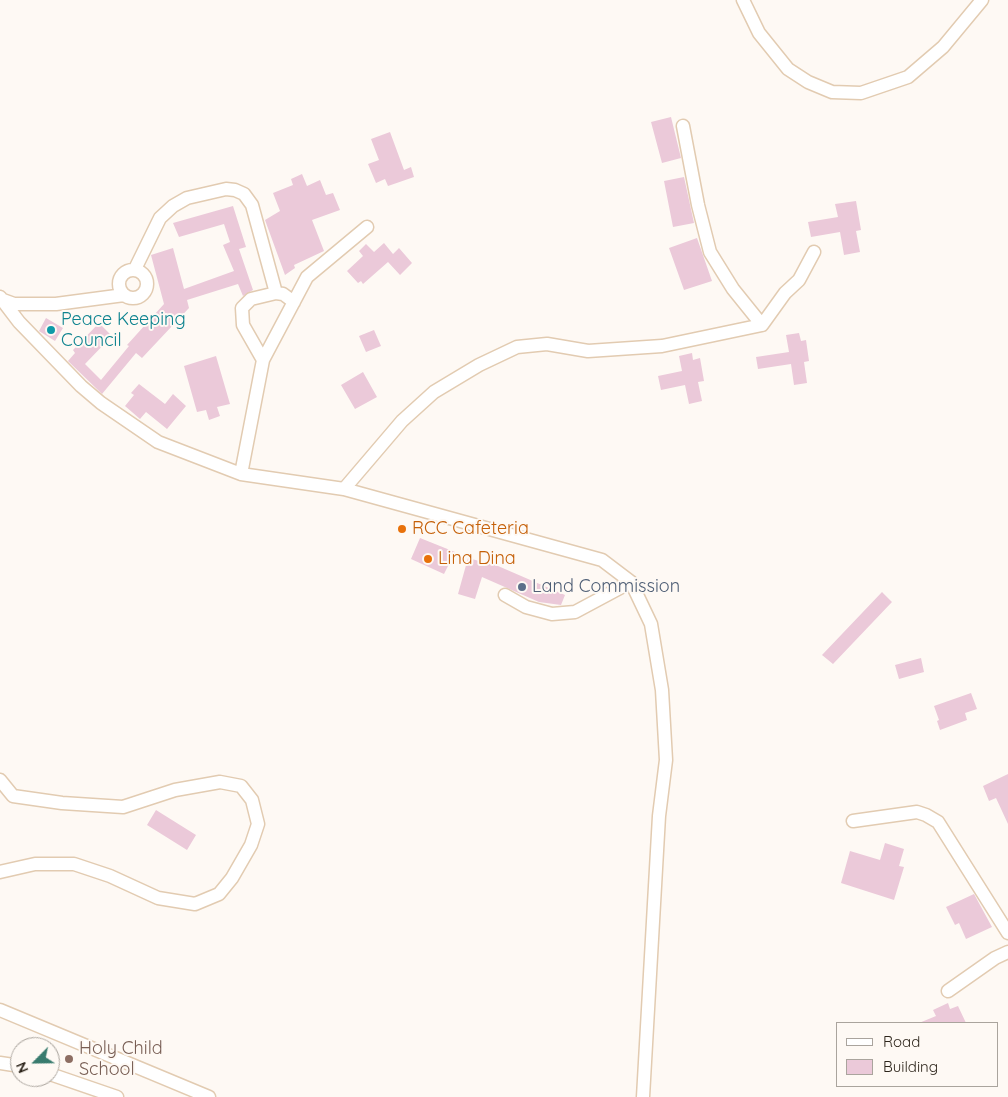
<!DOCTYPE html>
<html>
<head>
<meta charset="utf-8">
<style>
  body { margin:0 }
  #map { position:relative; width:1008px; height:1097px; overflow:hidden; background:#fef9f4; font-family:Quicksand,sans-serif }
  canvas { display:block }
  .legend { position:absolute; left:836px; top:1022px; width:162px; height:65px; box-sizing:border-box; background:#fef9f4; border:1px solid #aaa49d; margin:0; padding:6px 9px; list-style:none; font-size:15px; color:#2c241a }
  .legend li { display:flex; align-items:center; gap:10px; height:25px }
  .legend b { width:25px; border:1px solid #aaa49d }
  .north { position:absolute; left:10px; top:1037px; width:50px; height:50px; box-sizing:border-box; background:#fef9f4; border:1px solid #aaa49d; border-radius:50%; rotate:247deg; font-size:14px; font-weight:700; line-height:20px; text-align:center; color:#2c241a }
  .north::after { content:''; display:block; margin:auto; width:18px; height:22px; background:#387b6e; clip-path:polygon(50% 0,100% 100%,50% 72%,0 100%) }
</style>
</head>
<body>
<div id="map">
<canvas width="1008" height="1097"></canvas>
<ul class="legend">
<li><b style="height:6px;background:#fff"></b>Road</li>
<li><b style="height:14px;background:#ebc9d9"></b>Building</li>
</ul>
<div class="north">N</div>
</div>
<script>
const ctx = document.querySelector('canvas').getContext('2d');
ctx.lineJoin = 'round';
function fill(path, color) {
  ctx.fillStyle = color;
  ctx.fill(path, 'evenodd');
}
function poly(rows) {
  const path = new Path2D();
  for (const r of rows) {
    if (r.length === 3) {
      path.moveTo(r[0] + r[2], r[1]);
      path.arc(r[0], r[1], r[2], 0, 2 * Math.PI);
      continue;
    }
    path.moveTo(r[0], r[1]);
    for (let i = 2; i < r.length; i += 2) path.lineTo(r[i], r[i + 1]);
  }
  return path;
}
function stroke(path, color, width, dash) {
  ctx.strokeStyle = color;
  ctx.lineWidth = width;
  ctx.lineCap = dash ? 'butt' : 'round';
  ctx.setLineDash(dash || []);
  ctx.stroke(path);
}
function write(font, color, halo, rows, align = 'center') {
  ctx.font = font + ' Quicksand,sans-serif';
  ctx.lineWidth = 4;
  ctx.setLineDash([]);
  ctx.textBaseline = 'middle';
  ctx.strokeStyle = halo;
  ctx.fillStyle = color;
  for (const [text, x, y, turn = 0] of rows) {
    ctx.save();
    ctx.translate(x, y);
    ctx.rotate((+turn || 0) * Math.PI / 180);
    ctx.textAlign = isNaN(turn) ? turn : align;
    if (halo) ctx.strokeText(text, 0, 0);
    ctx.fillText(text, 0, 0);
    ctx.restore();
  }
}
const building = poly([
  [671,117,681,158,662,163,651,122],
  [390,132,404,170,411,167,414,177,388,186,385,179,376,183,368,164,379,160,371,139],
  [302,174,307,186,320,180,326,195,333,193,340,210,312,220,324,251,294,265,295,268,285,275,265,220,280,211,273,193,293,185,291,179],
  [684,177,694,223,673,227,664,181],
  [856,201,861,230,856,231,860,252,844,255,840,232,811,237,808,222,838,217,835,204],
  [233,206,246,247,239,249,253,290,243,296,238,284,187,300,189,308,142,358,136,353,102,394,68,361,75,353,73,350,99,323,112,336,85,364,101,380,129,346,127,345,164,304,151,255,173,248,184,289,234,271,223,245,230,242,224,224,179,237,173,223],
  [697,238,712,281,684,290,669,248],
  [384,243,393,254,399,248,412,263,400,275,388,262,363,284,361,281,358,283,347,271,363,256,359,251,366,244,374,252],
  [46,318,63,328,55,341,39,331],
  [374,330,381,346,366,352,359,336],
  [799,333,801,341,806,340,809,361,804,362,807,383,794,385,791,364,758,369,756,357,789,352,786,335],
  [692,353,693,360,700,358,704,381,698,382,702,401,689,404,685,385,661,390,658,376,682,371,679,356],
  [216,356,230,404,217,407,220,416,209,420,206,410,197,412,184,366],
  [363,372,377,397,355,409,341,385],
  [139,384,165,404,173,394,186,406,167,429,146,412,140,419,125,406,134,395,131,393],
  [420,538,455,552,444,574,411,559],
  [468,558,498,566,565,595,561,605,539,602,482,577,475,599,458,594],
  [882,592,892,602,833,664,822,655],
  [921,658,924,672,899,679,895,665],
  [971,693,977,709,965,713,967,720,940,730,937,721,939,720,934,706],
  [1008,774,1008,824,996,798,989,801,983,786],
  [156,810,196,835,187,850,147,825],
  [885,843,904,849,899,866,904,867,894,900,841,883,850,851,880,860],
  [974,894,992,927,966,939,959,923,955,925,946,907],
  [948,1003,950,1009,958,1006,966,1023,919,1023,936,1016,933,1010]
]);
const minor = poly([
  [743,0,759,33,788,69,808,82,832,92,861,93,908,77,943,47,982,0],
  [683,126,698,205,710,252,733,289,762,325],
  [135,269,160,218,173,206,187,198,226,189,235,190,244,194,252,205,276,293],
  [133,284,14],
  [0,297,19,322,81,386,101,403,158,442,241,474,344,489,602,560,631,582,651,624,662,690,666,760,659,816,643,1097],
  [3,300,14,304,56,304,124,295],
  [263,360,243,325,242,308,251,299,276,293,283,294,294,302],
  [241,474,263,360,307,277,367,227],
  [344,489,402,421,434,392,479,365,517,347,547,344,588,351,662,346,762,325,785,293,799,280,814,252],
  [505,595,526,607,552,614,575,612,631,582],
  [0,780,13,796,62,803,123,807,175,790,220,782,241,786,252,800,258,824,251,845,232,878,219,894,195,904,158,898,110,876,74,864,35,864,0,872],
  [853,821,917,812,926,815,938,822,1008,933],
  [948,991,995,958,1008,952],
  [0,1010,209,1097],
  [0,1063,20,1066],
  [50,1074,117,1097]
]);
const markers = [
  [51,330,5,"#0f9aa8"],
  [402,529,5,"#e8710a"],
  [428,559,5,"#e8710a"],
  [522,587,5,"#5c6f8a"],
  [69,1059,5,"#8d6e63"]
];
const cultureNames = [
  ["Peace Keeping",61,320],
  ["Council",61,341]
];
const foodNames = [
  ["RCC Cafeteria",412,529],
  ["Lina Dina",438,559]
];
const serviceNames = [
  ["Land Commission",532,587]
];
const educationNames = [
  ["Holy Child",79,1049],
  ["School",79,1070]
];
fill(building, '#ebc9d9');
stroke(minor, '#e2cbb1', 15);
stroke(minor, '#fff', 12);
for (const [x, y, r, color] of markers) {
  const dot = new Path2D();
  dot.arc(x, y, r, 0, 2 * Math.PI);
  ctx.fillStyle = color;
  ctx.fill(dot);
  stroke(dot, '#fef9f4', 2);
}
write('18px', '#0d838f', '#fef9f4', cultureNames, 'left');
write('18px', '#c56008', '#fef9f4', foodNames, 'left');
write('18px', '#4e5e75', '#fef9f4', serviceNames, 'left');
write('18px', '#785e54', '#fef9f4', educationNames, 'left');
</script>
</body>
</html>
